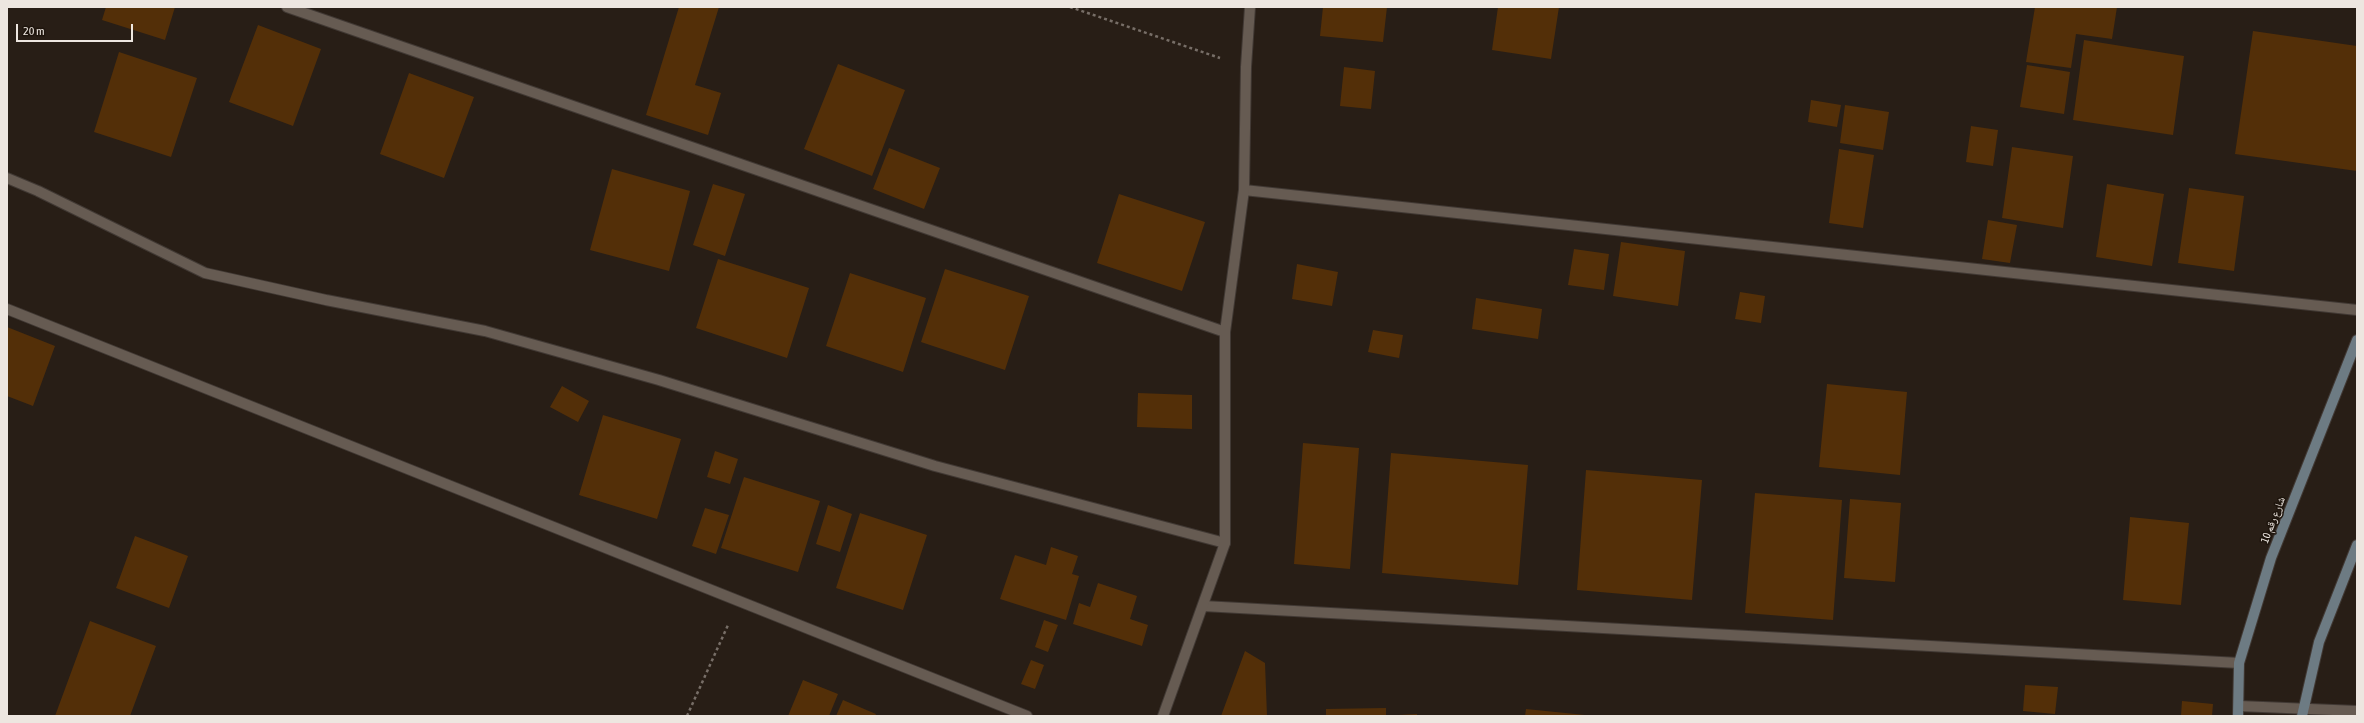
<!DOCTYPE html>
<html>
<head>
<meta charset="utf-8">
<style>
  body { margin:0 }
  #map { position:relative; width:2364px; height:723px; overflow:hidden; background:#281e16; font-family:"Asap Condensed",sans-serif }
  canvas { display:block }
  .frame { position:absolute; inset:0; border:8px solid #ede6e0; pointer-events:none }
  .scale { position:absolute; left:16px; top:24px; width:117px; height:18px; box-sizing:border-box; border:2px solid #ede6e0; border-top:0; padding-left:5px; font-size:12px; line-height:14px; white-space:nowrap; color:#ede6e0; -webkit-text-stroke:3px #1e150d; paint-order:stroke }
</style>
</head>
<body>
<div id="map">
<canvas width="2364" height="723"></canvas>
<div class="frame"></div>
<div class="scale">20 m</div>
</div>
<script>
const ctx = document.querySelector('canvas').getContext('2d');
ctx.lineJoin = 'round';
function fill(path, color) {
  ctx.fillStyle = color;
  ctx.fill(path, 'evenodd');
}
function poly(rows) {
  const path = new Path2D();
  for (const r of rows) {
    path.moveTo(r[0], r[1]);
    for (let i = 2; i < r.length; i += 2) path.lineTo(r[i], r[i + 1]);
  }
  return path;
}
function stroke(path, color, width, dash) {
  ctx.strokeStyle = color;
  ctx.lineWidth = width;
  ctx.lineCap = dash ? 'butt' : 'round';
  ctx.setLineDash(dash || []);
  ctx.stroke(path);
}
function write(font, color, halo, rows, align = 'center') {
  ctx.font = font + ' "Asap Condensed","Noto Naskh Arabic",sans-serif';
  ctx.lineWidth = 3;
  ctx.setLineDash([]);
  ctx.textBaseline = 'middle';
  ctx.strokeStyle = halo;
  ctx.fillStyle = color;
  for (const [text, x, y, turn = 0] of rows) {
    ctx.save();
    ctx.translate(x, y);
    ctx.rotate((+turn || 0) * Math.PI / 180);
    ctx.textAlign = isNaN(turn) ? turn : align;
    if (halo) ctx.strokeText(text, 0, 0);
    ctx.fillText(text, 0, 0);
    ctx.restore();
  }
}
const building = poly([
  [106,7,175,7,165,40,102,20],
  [679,7,719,7,695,85,721,93,708,135,646,115],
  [1323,7,1387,7,1383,42,1320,36],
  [1498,7,1559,7,1551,59,1492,50],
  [2035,7,2117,7,2112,39,2076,34,2071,68,2026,62],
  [258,25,321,49,293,126,229,102],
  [2253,31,2357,46,2357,171,2235,154],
  [2084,40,2184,56,2173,135,2073,120],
  [119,52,197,78,171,157,94,132],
  [838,64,905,90,872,176,804,149],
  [2027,65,2070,72,2064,114,2020,107],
  [1344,67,1375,71,1371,109,1340,106],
  [409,73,474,97,444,178,380,154],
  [1811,100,1841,105,1837,127,1808,122],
  [1845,105,1889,112,1883,150,1840,143],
  [1971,126,1998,130,1993,166,1966,162],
  [2012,147,2073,156,2063,228,2002,218],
  [889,148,940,168,924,209,873,189],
  [1839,149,1874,155,1863,228,1829,223],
  [612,169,690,191,669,271,590,250],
  [713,184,745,194,725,256,693,245],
  [2107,184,2164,194,2152,266,2096,257],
  [2189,188,2244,196,2234,271,2178,263],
  [1119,194,1205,222,1182,291,1097,263],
  [1988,220,2017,225,2010,263,1982,259],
  [1621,242,1685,251,1678,306,1613,296],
  [1574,249,1609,254,1604,290,1568,285],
  [718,259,809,288,787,358,696,328],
  [1297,264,1338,272,1332,306,1292,299],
  [945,269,1029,296,1005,370,921,342],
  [850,273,926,298,903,372,826,346],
  [1740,292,1765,296,1761,323,1735,319],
  [1476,298,1542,309,1538,339,1472,329],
  [7,327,55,346,33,406,7,396],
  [1373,330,1403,335,1399,358,1368,352],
  [1827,384,1907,392,1900,475,1819,467],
  [562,386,589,401,578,422,550,407],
  [1138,393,1192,395,1192,429,1137,427],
  [603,415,681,439,657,519,579,495],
  [1303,443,1359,448,1350,569,1294,564],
  [715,451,738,459,730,484,707,477],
  [1391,453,1528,465,1518,585,1382,573],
  [1586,470,1702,480,1692,600,1577,590],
  [744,477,820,501,798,572,721,548],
  [1755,493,1842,500,1833,620,1745,613],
  [1850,499,1901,503,1895,582,1844,578],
  [828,505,852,514,840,552,816,544],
  [705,508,729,515,716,554,692,546],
  [860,513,927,535,903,610,836,588],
  [2130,517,2189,523,2181,605,2123,600],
  [135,536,188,556,169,608,116,588],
  [1051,547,1078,556,1072,574,1079,576,1066,620,1000,599,1015,555,1046,565],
  [1098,583,1137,596,1130,619,1148,625,1142,646,1073,624,1079,603,1090,607],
  [1044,620,1058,625,1048,652,1035,647],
  [90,621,156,646,130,716,55,716],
  [1245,651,1265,663,1267,716,1221,716],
  [1031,660,1044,665,1035,689,1021,684],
  [803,680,838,694,829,716,788,716],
  [2025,685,2058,687,2055,714,2023,711],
  [843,700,876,714,875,716,836,716],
  [2182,701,2213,704,2212,716,2181,716],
  [1386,708,1386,716,1326,716,1326,709],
  [1526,709,1585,715,1585,716,1525,716],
  [1417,714,1417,716,1398,716,1398,715]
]);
const path = poly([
  [1070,7,1220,58],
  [687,716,728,625]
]);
const service = poly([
  [7,178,38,191,205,273,326,300,485,331,659,380,935,466,1225,543],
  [1244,190,2357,310],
  [7,309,1027,716],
  [1203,606,2239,663]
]);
const minor = poly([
  [287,7,1225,332],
  [2239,706,2357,711],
  [1163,716,1225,543,1225,332,1244,190,1246,67,1250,7]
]);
const secondary = poly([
  [2238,716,2239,663,2271,558,2357,340],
  [2302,716,2319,642,2357,545]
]);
const streetNames = [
  ["شارع رقم 10",2273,520,-69]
];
fill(building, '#532f08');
stroke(service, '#413934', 12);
stroke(minor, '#413934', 12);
stroke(secondary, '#413934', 12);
stroke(path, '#776e67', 2.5, [3, 3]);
stroke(service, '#665b52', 10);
stroke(minor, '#665b52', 10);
stroke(secondary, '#6d7b83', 10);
write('11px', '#ede6e0', '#1e150d', streetNames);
</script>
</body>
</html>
